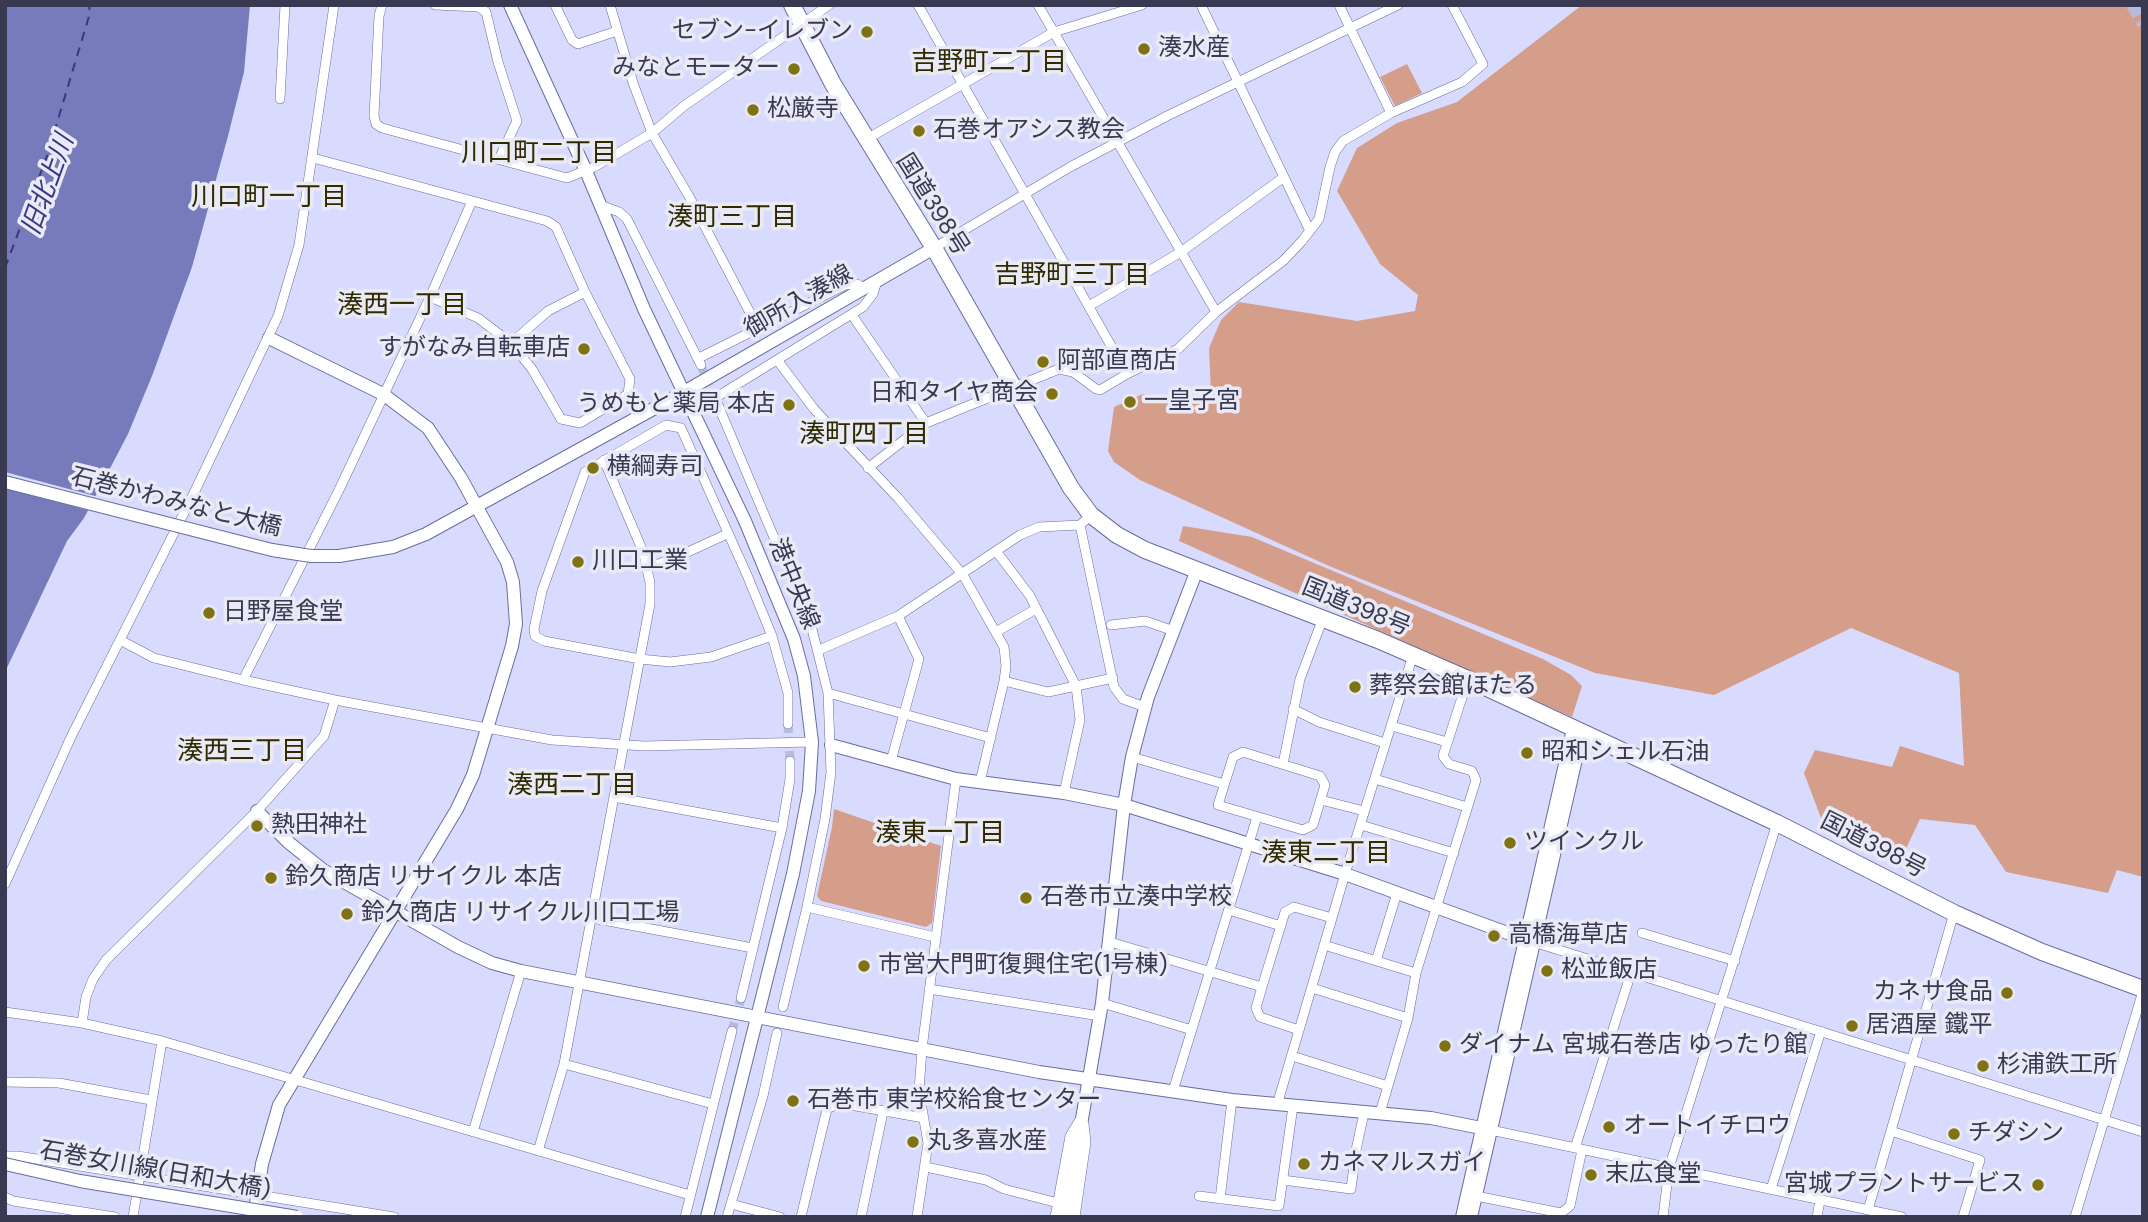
<!DOCTYPE html>
<html>
<head>
<meta charset="utf-8">
<style>
  body { margin:0 }
  #map { position:relative; width:2148px; height:1222px; overflow:hidden; background:#d8dbfd; font-family:"DM Sans",sans-serif }
  canvas { display:block }
  .frame { position:absolute; inset:0; border:7px solid #393a51; pointer-events:none }
</style>
</head>
<body>
<div id="map">
<canvas width="2148" height="1222"></canvas>
<div class="frame"></div>
</div>
<script>
const ctx = document.querySelector('canvas').getContext('2d');
ctx.lineJoin = 'round';
function fill(path, color) {
  ctx.fillStyle = color;
  ctx.fill(path, 'evenodd');
}
function poly(rows) {
  const path = new Path2D();
  for (const r of rows) {
    path.moveTo(r[0], r[1]);
    for (let i = 2; i < r.length; i += 2) path.lineTo(r[i], r[i + 1]);
  }
  return path;
}
function stroke(path, color, width, dash) {
  ctx.strokeStyle = color;
  ctx.lineWidth = width;
  ctx.lineCap = dash ? 'butt' : 'round';
  ctx.setLineDash(dash || []);
  ctx.stroke(path);
}
function write(font, color, halo, rows, align = 'center') {
  ctx.font = font + ' "DM Sans","Noto Sans JP",sans-serif';
  ctx.lineWidth = 7;
  ctx.setLineDash([]);
  ctx.textBaseline = 'middle';
  ctx.strokeStyle = halo;
  ctx.fillStyle = color;
  for (const [text, x, y, turn = 0] of rows) {
    ctx.save();
    ctx.translate(x, y);
    ctx.rotate((+turn || 0) * Math.PI / 180);
    ctx.textAlign = isNaN(turn) ? turn : align;
    if (halo) ctx.strokeText(text, 0, 0);
    ctx.fillText(text, 0, 0);
    ctx.restore();
  }
}
const green = poly([
  [1582,5,2143,5,2143,877,2117,870,2108,893,2006,872,1975,825,1920,819,1903,855,1821,818,1804,773,1815,750,1892,767,1900,746,1964,766,1959,673,1851,628,1714,695,1595,673,1329,566,1140,480,1114,462,1108,451,1114,407,1143,394,1184,406,1211,394,1209,348,1221,320,1239,302,1357,321,1415,311,1418,295,1380,264,1337,191,1357,148,1397,123,1457,102],
  [1407,64,1422,93,1395,106,1380,77],
  [1183,526,1252,537,1543,659,1571,675,1582,686,1572,717,1179,541],
  [834,809,941,846,932,923,926,927,821,901,817,896,832,827]
]);
const water = poly([
  [5,5,250,5,244,72,228,136,192,267,152,376,128,434,84,518,67,541,5,672]
]);
const pier = poly([
  [5,472,99,497,91,511,5,488]
]);
const ferry = poly([
  [5,268,47,156,90,13,89,5]
]);
const streetTunnel = poly([
  [701,365,711,392],
  [788,724,790,761],
  [732,1031,741,998]
]);
const secondaryTunnel = poly([
  [2132,5,2143,24]
]);
const street = poly([
  [382,5,379,16,374,116,376,124,382,128,567,178,594,167,652,133,684,106,829,5],
  [435,5,479,7,486,12,498,62,517,121,499,159],
  [555,5,572,40,578,44,617,31],
  [610,5,633,83,652,133,690,198,759,330],
  [918,5,1127,374],
  [1038,5,1216,312],
  [1201,5,1310,231],
  [1339,5,1391,113],
  [280,99,285,5],
  [865,140,1054,32,1142,5],
  [313,158,547,221,556,227,585,292,630,379,628,394,580,423,561,419,532,369,511,343,478,318,430,297],
  [600,205,619,212,627,219,701,365],
  [934,248,1070,167,1167,116,1398,5],
  [1089,306,1181,252,1284,177],
  [852,315,926,423],
  [511,343,548,311,585,292],
  [699,358,845,285,857,284,864,288],
  [778,361,814,409,898,498,963,575,1004,647,1006,666,1004,681,980,782],
  [868,468,926,423,1059,369,1073,372,1096,389,1100,390,1127,374,1178,349,1216,312,1283,261,1302,241,1319,219,1330,167,1335,152,1343,141,1391,113,1462,82,1483,64,1452,5],
  [1080,525,1114,687,1123,699,1145,707],
  [996,551,1030,596,1076,686,1080,720,1064,793],
  [648,568,677,557,727,534],
  [1111,625,1145,621,1174,631],
  [996,632,1036,609],
  [772,636,711,657,670,662,640,659,544,641,535,636,534,629,542,591,585,472,666,425,681,428,747,575,772,636,788,693,788,724],
  [120,640,154,658,243,680,335,700,552,740,644,746,812,742],
  [819,650,898,616,1020,535,1039,527,1080,525,1091,515],
  [243,680,339,490,430,297,472,201],
  [1004,681,1048,692,1113,678],
  [828,693,991,738],
  [1293,709,1319,722,1385,743],
  [1392,726,1447,742],
  [1243,752,1320,776,1325,785,1313,825,1303,830,1218,805,1233,757,1243,752],
  [1132,757,1224,784],
  [891,761,919,659,898,616],
  [1283,764,1300,679,1323,618],
  [1375,779,1467,807],
  [614,797,782,828],
  [1321,800,1364,811],
  [1361,825,1454,853],
  [5,884,71,737,194,493,278,316,299,245,334,5],
  [807,907,935,937],
  [1229,910,1281,926],
  [592,918,753,948],
  [1642,933,1735,961],
  [1530,941,2143,1132],
  [1110,942,1262,987],
  [1324,945,1416,973],
  [1376,961,1397,893],
  [1312,988,1408,1018],
  [929,989,1100,1016],
  [741,998,782,828,790,779,790,761],
  [1102,1003,1192,1030],
  [783,1007,807,907,825,819,831,772,828,693,811,625,715,398,863,307,873,294,877,281],
  [5,1012,82,1023,162,1041,690,1195],
  [82,1023,86,997,93,979,106,960,257,811,324,736,335,700],
  [1299,1030,1260,1017,1256,1008,1262,987,1285,912,1294,907,1332,918],
  [1292,1056,1388,1086],
  [564,1064,713,1104],
  [5,1082,59,1083,151,1100],
  [1173,1091,1257,817],
  [1277,1105,1345,874,1413,655],
  [1380,1113,1408,1018,1416,973,1476,780,1472,771,1449,764,1443,756,1468,679],
  [1486,1129,1902,1217],
  [1891,1131,1980,1160,1963,1217],
  [473,1132,521,971],
  [1575,1148,1631,973],
  [538,1151,564,1064,650,604,650,583,644,554,604,460],
  [5,1156,18,1156,394,1217],
  [926,1167,986,1180,1004,1189,1058,1203],
  [1283,1180,1351,1189,1356,1150,1364,1113],
  [1771,1189,1821,1031],
  [1199,1196,1279,1206,1293,1106],
  [1476,1196,1561,1213,1570,1206,1582,1150],
  [5,1197,13,1201,115,1217],
  [1220,1199,1232,1100],
  [731,1204,780,1217],
  [1868,1210,1954,913],
  [133,1217,162,1041],
  [685,1217,732,1031],
  [727,1217,763,1096,777,1033],
  [801,1217,827,1109,839,1103,924,1118],
  [861,1217,883,1112],
  [917,1217,928,1143,919,1091,922,1049,956,779],
  [1055,1217,1070,1136,1079,1121],
  [1075,1217,1086,1142,1084,1124],
  [1663,1217,1669,1168,1777,823],
  [1817,1217,1820,1200],
  [2075,1217,2143,991]
]);
const secondary = poly([
  [510,5,586,171,644,309,745,521,794,639,804,676,812,742,809,791,793,874,707,1217],
  [339,556,393,547,426,534,684,392,934,248],
  [831,745,956,779,1064,793,1124,805,1345,874,1524,939],
  [257,811,288,842,323,870,458,947,492,963,521,971,1039,1072,1232,1100,1431,1118,1481,1128],
  [254,1217,262,1164,279,1105,457,809,473,775,512,646,516,624,513,582,507,562,461,478,428,428,383,394,269,338],
  [1065,1217,1102,1003,1124,805,1132,757,1148,697,1197,570],
  [1462,1217,1573,729],
  [1471,1217,1582,733]
]);
const highway = poly([
  [792,5,833,84,934,248,1071,488,1091,515,1117,535,1145,550,1378,640,1468,679,1777,823,1954,913,2042,952,2143,989]
]);
const secondaryBridge = poly([
  [5,482,272,550,311,556,339,556],
  [5,1164,80,1181,297,1217]
]);
const markers = [
  [867,32,7,"#7f7213"],
  [1144,49,7,"#7f7213"],
  [794,69,7,"#7f7213"],
  [753,110,7,"#7f7213"],
  [919,131,7,"#7f7213"],
  [584,349,7,"#7f7213"],
  [1043,362,7,"#7f7213"],
  [1052,394,7,"#7f7213"],
  [1130,402,7,"#7f7213"],
  [789,405,7,"#7f7213"],
  [593,468,7,"#7f7213"],
  [578,562,7,"#7f7213"],
  [209,613,7,"#7f7213"],
  [1355,687,7,"#7f7213"],
  [1527,753,7,"#7f7213"],
  [257,826,7,"#7f7213"],
  [1510,843,7,"#7f7213"],
  [271,878,7,"#7f7213"],
  [1026,898,7,"#7f7213"],
  [347,914,7,"#7f7213"],
  [1494,936,7,"#7f7213"],
  [864,966,7,"#7f7213"],
  [1547,971,7,"#7f7213"],
  [2007,993,7,"#7f7213"],
  [1852,1026,7,"#7f7213"],
  [1445,1046,7,"#7f7213"],
  [1983,1066,7,"#7f7213"],
  [793,1101,7,"#7f7213"],
  [1609,1127,7,"#7f7213"],
  [1954,1134,7,"#7f7213"],
  [913,1142,7,"#7f7213"],
  [1304,1164,7,"#7f7213"],
  [1591,1175,7,"#7f7213"],
  [2038,1185,7,"#7f7213"]
];
const poiNames = [
  ["セブン-イレブン",853,32,"right"],
  ["湊水産",1158,49],
  ["みなとモーター",780,69,"right"],
  ["松厳寺",767,110],
  ["石巻オアシス教会",933,131],
  ["すがなみ自転車店",570,349,"right"],
  ["阿部直商店",1057,362],
  ["日和タイヤ商会",1038,394,"right"],
  ["一皇子宮",1144,402],
  ["うめもと薬局 本店",775,405,"right"],
  ["横綱寿司",607,468],
  ["川口工業",592,562],
  ["日野屋食堂",223,613],
  ["葬祭会館ほたる",1369,687],
  ["昭和シェル石油",1541,753],
  ["熱田神社",271,826],
  ["ツインクル",1524,843],
  ["鈴久商店 リサイクル 本店",285,878],
  ["石巻市立湊中学校",1040,898],
  ["鈴久商店 リサイクル川口工場",361,914],
  ["高橋海草店",1508,936],
  ["市営大門町復興住宅(1号棟)",878,966],
  ["松並飯店",1561,971],
  ["カネサ食品",1993,993,"right"],
  ["居酒屋 鐵平",1866,1026],
  ["ダイナム 宮城石巻店 ゆったり館",1459,1046],
  ["杉浦鉄工所",1997,1066],
  ["石巻市 東学校給食センター",807,1101],
  ["オートイチロウ",1623,1127],
  ["チダシン",1968,1134],
  ["丸多喜水産",927,1142],
  ["カネマルスガイ",1318,1164],
  ["末広食堂",1605,1175],
  ["宮城プラントサービス",2024,1185,"right"]
];
const streetNames = [
  ["国道398号",932,205,58],
  ["御所入湊線",799,302,-30],
  ["石巻かわみなと大橋",176,503,14],
  ["港中央線",793,584,68],
  ["国道398号",1356,608,22],
  ["国道398号",1873,846,27],
  ["石巻女川線(日和大橋)",155,1171,10]
];
const neighbourhoodNames = [
  ["吉野町二丁目",989,63],
  ["川口町二丁目",539,154],
  ["川口町一丁目",269,198],
  ["湊町三丁目",732,218],
  ["吉野町三丁目",1072,276],
  ["湊西一丁目",402,306],
  ["湊町四丁目",864,435],
  ["湊西三丁目",242,752],
  ["湊西二丁目",572,786],
  ["湊東一丁目",940,834],
  ["湊東二丁目",1326,854]
];
const waterNames = [
  ["旧北上川",49,185,-70]
];
fill(green, '#d59e8a');
fill(water, '#777bbb');
fill(pier, '#d8dbfd');
stroke(ferry, '#3a3685', 2, [9, 7]);
stroke(streetTunnel, '#b8bbdb', 9, [9, 4.5]);
stroke(secondaryTunnel, '#b8bbdb', 12, [12, 6]);
stroke(street, '#696d9e', 10);
stroke(secondary, '#696d9e', 14);
stroke(highway, '#696d9e', 18);
stroke(street, '#fff', 9);
stroke(secondary, '#fff', 12);
stroke(highway, '#fff', 16);
stroke(secondaryBridge, '#696d9e', 14, []);
stroke(secondaryBridge, '#fff', 12);
for (const [x, y, r, color] of markers) {
  const dot = new Path2D();
  dot.arc(x, y, r, 0, 2 * Math.PI);
  ctx.fillStyle = color;
  ctx.fill(dot);
  stroke(dot, '#e9eaf6', 2.5);
}
write('24px', '#393a51', '#e9eaf6', poiNames, 'left');
write('24px', '#393a51', '#e9eaf6', streetNames);
write('26px', '#302a00', '#e9eaf6', neighbourhoodNames);
write('italic 26px', '#3a3685', '#e9eaf6', waterNames);
</script>
</body>
</html>
